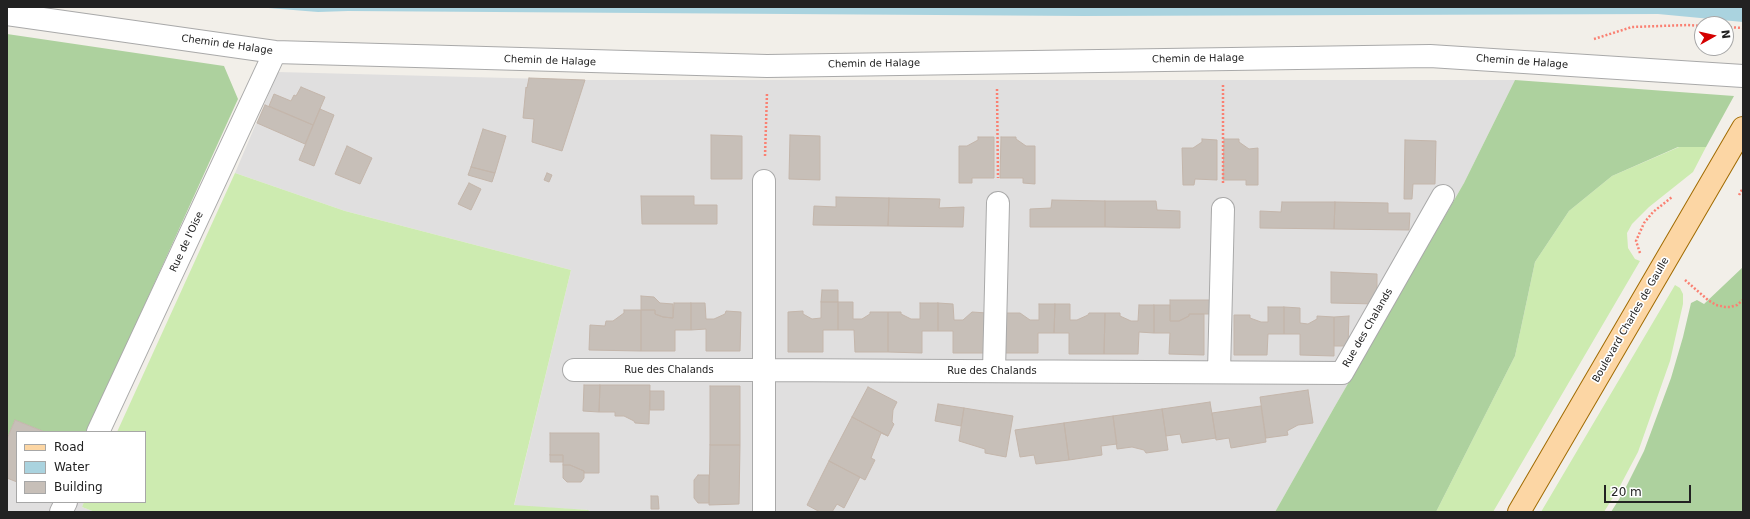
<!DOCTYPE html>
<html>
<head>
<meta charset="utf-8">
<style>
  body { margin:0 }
  #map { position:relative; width:1750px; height:519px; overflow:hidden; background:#f2efe9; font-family:"DejaVu Sans",sans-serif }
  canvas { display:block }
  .frame { position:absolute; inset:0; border:8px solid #222; pointer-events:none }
  .legend { position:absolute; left:16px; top:431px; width:130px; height:72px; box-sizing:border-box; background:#fff; border:1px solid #a7a7a7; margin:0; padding:5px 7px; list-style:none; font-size:12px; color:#222 }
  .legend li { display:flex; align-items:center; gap:8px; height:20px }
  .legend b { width:20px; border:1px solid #a7a7a7 }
  .north { position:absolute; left:1694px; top:16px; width:40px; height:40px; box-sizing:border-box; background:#fff; border:1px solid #a7a7a7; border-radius:50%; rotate:82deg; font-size:11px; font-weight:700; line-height:16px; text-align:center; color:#222 }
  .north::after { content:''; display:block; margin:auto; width:14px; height:18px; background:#d40000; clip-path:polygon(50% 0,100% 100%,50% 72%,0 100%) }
  .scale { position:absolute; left:1604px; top:485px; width:87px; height:18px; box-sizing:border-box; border:2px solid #222; border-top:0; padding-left:5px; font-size:12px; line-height:14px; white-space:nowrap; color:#222; -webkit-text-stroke:3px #fff; paint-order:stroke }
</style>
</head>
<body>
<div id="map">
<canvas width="1750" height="519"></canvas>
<div class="frame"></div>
<ul class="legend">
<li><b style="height:5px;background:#fcd6a4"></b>Road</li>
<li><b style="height:11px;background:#aad3df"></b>Water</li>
<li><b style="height:11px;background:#c7bfb8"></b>Building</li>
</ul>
<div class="north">N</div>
<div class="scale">20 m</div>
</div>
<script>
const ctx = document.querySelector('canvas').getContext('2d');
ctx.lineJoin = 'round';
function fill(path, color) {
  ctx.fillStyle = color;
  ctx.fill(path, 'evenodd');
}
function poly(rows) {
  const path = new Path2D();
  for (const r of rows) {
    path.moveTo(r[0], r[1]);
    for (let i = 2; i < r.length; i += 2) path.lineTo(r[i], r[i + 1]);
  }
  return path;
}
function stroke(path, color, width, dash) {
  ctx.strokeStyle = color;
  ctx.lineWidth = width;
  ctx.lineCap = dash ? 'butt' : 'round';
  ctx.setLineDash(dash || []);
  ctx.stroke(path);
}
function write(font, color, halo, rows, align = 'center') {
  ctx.font = font + ' "DejaVu Sans",sans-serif';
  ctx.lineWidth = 3.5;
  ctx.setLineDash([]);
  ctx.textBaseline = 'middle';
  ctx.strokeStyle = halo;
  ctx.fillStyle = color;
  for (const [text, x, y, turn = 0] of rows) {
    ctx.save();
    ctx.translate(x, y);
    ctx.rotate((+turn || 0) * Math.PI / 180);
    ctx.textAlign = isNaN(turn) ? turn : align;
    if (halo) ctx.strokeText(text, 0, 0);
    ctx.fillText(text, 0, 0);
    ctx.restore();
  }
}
const residential = poly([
  [278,72,585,80,1515,80,1464,183,1335,406,1275,512,588,512,589,510,514,506,571,270,345,211,235,173],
  [15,420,45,432,17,432,17,502,84,502,82,507,95,512,7,512,7,439]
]);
const grass = poly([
  [1679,147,1706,147,1693,172,1649,207,1632,224,1627,233,1628,248,1635,259,1640,261,1493,512,1436,512,1515,356,1535,262,1569,211,1612,176],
  [235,173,345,211,571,270,514,505,589,510,588,512,95,512,82,507,84,502,145,502,145,432,117,432],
  [1675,285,1680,288,1683,294,1683,304,1670,361,1638,452,1620,486,1604,512,1541,512]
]);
const forest = poly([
  [7,34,224,66,238,99,87,432,45,432,15,420,7,439],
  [1515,80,1734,96,1706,147,1678,147,1612,176,1569,211,1535,262,1515,356,1436,512,1275,512,1335,406,1464,183],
  [1743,267,1743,512,1611,512,1623,493,1644,451,1671,378,1683,337,1691,303,1697,300,1704,304]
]);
const water = poly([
  [256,7,1743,7,1743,22,1658,14,1083,16,348,11,318,12]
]);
const building = poly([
  [529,78,585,80,562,151,532,142,534,119,523,118,526,87,527,88,529,78],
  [301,87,325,97,313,125,269,106,274,94,291,101,294,95,296,96,301,87],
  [265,105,313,125,305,144,257,123,265,105],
  [320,109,334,115,314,166,299,160,320,109],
  [483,129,506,136,495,173,471,167,483,129],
  [711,135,742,136,742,179,711,179,711,135],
  [790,135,820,136,820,180,789,179,790,135],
  [978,137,994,137,994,178,972,178,972,183,959,183,959,146,967,146,978,140,978,137],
  [1001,137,1016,137,1016,139,1026,146,1035,146,1035,184,1023,183,1023,178,1000,178,1001,137],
  [1202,139,1217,140,1217,180,1195,179,1194,185,1183,185,1182,148,1193,148,1202,142,1202,139],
  [1224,139,1239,139,1239,142,1249,149,1258,148,1258,185,1246,185,1246,180,1223,180,1224,139],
  [1405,140,1436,141,1435,184,1413,184,1412,199,1404,199,1405,140],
  [347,146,372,158,360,184,335,174,347,146],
  [471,167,495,173,492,182,468,175,471,167],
  [547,173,552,175,549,182,544,180,547,173],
  [469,183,481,189,471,210,458,204,469,183],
  [641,196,694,196,694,205,717,205,717,224,642,224,641,196],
  [836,197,889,198,888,226,813,225,814,206,836,207,836,197],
  [889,198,940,199,939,208,964,207,963,227,888,226,889,198],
  [1052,200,1105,201,1105,227,1030,227,1030,209,1051,208,1052,200],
  [1105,201,1156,201,1157,210,1180,211,1180,228,1105,227,1105,201],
  [1282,202,1335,202,1334,229,1260,228,1260,211,1281,212,1282,202],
  [1335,202,1388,203,1388,213,1410,213,1409,230,1334,229,1335,202],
  [1331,272,1377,274,1377,304,1331,303,1331,272],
  [822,290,838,290,838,302,821,302,822,290],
  [641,296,654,297,660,303,673,304,673,318,663,317,655,314,655,310,641,310,641,296],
  [1170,300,1211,300,1211,314,1189,314,1189,316,1179,321,1170,321,1170,300],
  [821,302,838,302,838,330,823,330,823,352,788,352,788,312,803,311,803,314,812,319,821,318,821,302],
  [838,302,853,302,853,319,862,319,870,314,870,312,888,312,888,352,855,352,854,330,838,330,838,302],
  [674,303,691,303,691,330,675,330,675,351,641,351,641,310,655,310,655,314,663,317,673,318,674,303],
  [691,303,705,303,706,319,714,319,725,314,726,311,741,312,740,351,706,351,706,329,691,330,691,303],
  [920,303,938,303,938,331,922,331,922,353,888,352,888,312,901,312,901,314,911,319,920,319,920,303],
  [938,303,953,304,954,320,963,320,972,312,987,313,987,353,953,353,953,331,938,331,938,303],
  [1039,304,1055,304,1054,333,1038,333,1038,353,1005,353,1005,313,1020,313,1030,320,1039,320,1039,304],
  [1055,304,1070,304,1070,320,1077,320,1088,315,1089,313,1105,313,1104,354,1069,354,1069,333,1054,333,1055,304],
  [1139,305,1154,305,1154,333,1139,332,1138,354,1104,354,1105,313,1120,313,1120,316,1131,321,1138,321,1139,305],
  [1154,305,1170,305,1170,321,1179,321,1189,316,1189,314,1204,314,1204,355,1169,354,1170,333,1154,333,1154,305],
  [1268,307,1284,307,1284,334,1268,334,1267,355,1234,355,1234,315,1250,315,1250,318,1261,322,1268,322,1268,307],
  [1284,307,1300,308,1300,323,1308,324,1317,319,1317,316,1334,317,1334,356,1300,355,1300,334,1284,334,1284,307],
  [624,310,641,310,641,351,589,350,590,325,605,326,606,321,613,321,624,313,624,310],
  [1349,316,1348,346,1334,346,1334,317,1349,316],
  [584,385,600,385,599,412,583,411,584,385],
  [600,385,650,385,649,424,635,423,634,421,624,416,615,416,615,412,599,412,600,385],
  [710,386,740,386,740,445,710,445,710,386],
  [868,387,897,402,893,410,892,422,894,424,888,436,852,417,868,387],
  [1308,390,1313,423,1298,425,1287,431,1288,435,1266,438,1260,397,1308,390],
  [650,391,664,391,664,410,650,410,650,391],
  [1210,402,1216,438,1182,443,1180,434,1166,436,1162,409,1210,402],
  [938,404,964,408,961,426,935,421,938,404],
  [1261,406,1266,442,1231,448,1229,438,1216,440,1212,413,1261,406],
  [964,408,1013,416,1006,457,985,453,985,449,959,441,964,408],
  [1162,409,1168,450,1146,453,1144,450,1132,447,1117,449,1113,416,1162,409],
  [1113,416,1117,444,1101,446,1102,455,1069,460,1064,423,1113,416],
  [852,417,888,436,881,433,871,458,875,460,865,480,829,461,852,417],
  [15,420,45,432,17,432,17,482,7,478,7,439,15,420],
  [1064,423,1069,460,1036,464,1034,455,1020,457,1015,430,1064,423],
  [550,433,599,433,599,473,584,473,584,471,570,465,563,465,563,455,550,455,550,433],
  [710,445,740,445,739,504,709,505,710,445],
  [550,455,563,455,563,462,550,462,550,455],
  [829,461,860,477,844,508,837,504,832,512,820,512,807,505,829,461],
  [563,465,570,465,584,471,584,478,581,482,567,482,563,478,563,465],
  [698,475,709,475,709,503,698,503,694,498,694,480,698,475],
  [651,496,658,496,659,509,651,509,651,496]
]);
const path = poly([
  [1726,27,1743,28],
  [1594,39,1632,27,1688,25,1702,26],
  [1223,85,1223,184],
  [997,89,998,178],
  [765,156,767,93],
  [1739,195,1743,188],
  [1640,253,1636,241,1644,223,1653,212,1672,197],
  [1685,280,1708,300,1716,305,1725,307,1730,307,1737,305,1743,300]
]);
const minor = poly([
  [7,14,275,52,767,66,1430,56,1743,76],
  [574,370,764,370,764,181],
  [994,371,998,203],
  [1219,372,1223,209],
  [98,432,275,52],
  [61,512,66,502],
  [764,512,764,370,1342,373,1443,196]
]);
const major = poly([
  [1519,512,1743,128]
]);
const streetNames = [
  ["Chemin de Halage",227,45,8],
  ["Chemin de Halage",1198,59,-1],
  ["Chemin de Halage",550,61,2],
  ["Chemin de Halage",1522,62,4],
  ["Chemin de Halage",874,64,-1],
  ["Rue de l'Oise",187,242,-65],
  ["Boulevard Charles de Gaulle",1631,320,-60],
  ["Rue des Chalands",1368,328,-60],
  ["Rue des Chalands",669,370],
  ["Rue des Chalands",992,371]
];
fill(residential, '#e0dfdf');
fill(grass, '#cdebb0');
fill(forest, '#add19e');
fill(water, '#aad3df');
fill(building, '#c7bfb8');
stroke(building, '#c4b6ab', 1);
stroke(minor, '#a9a9a9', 24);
stroke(major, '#a06b00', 24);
stroke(path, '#fa8072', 2.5, [2, 2]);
stroke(minor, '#fff', 22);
stroke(major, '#fcd6a4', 22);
write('10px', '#222', '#fff', streetNames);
</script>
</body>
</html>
